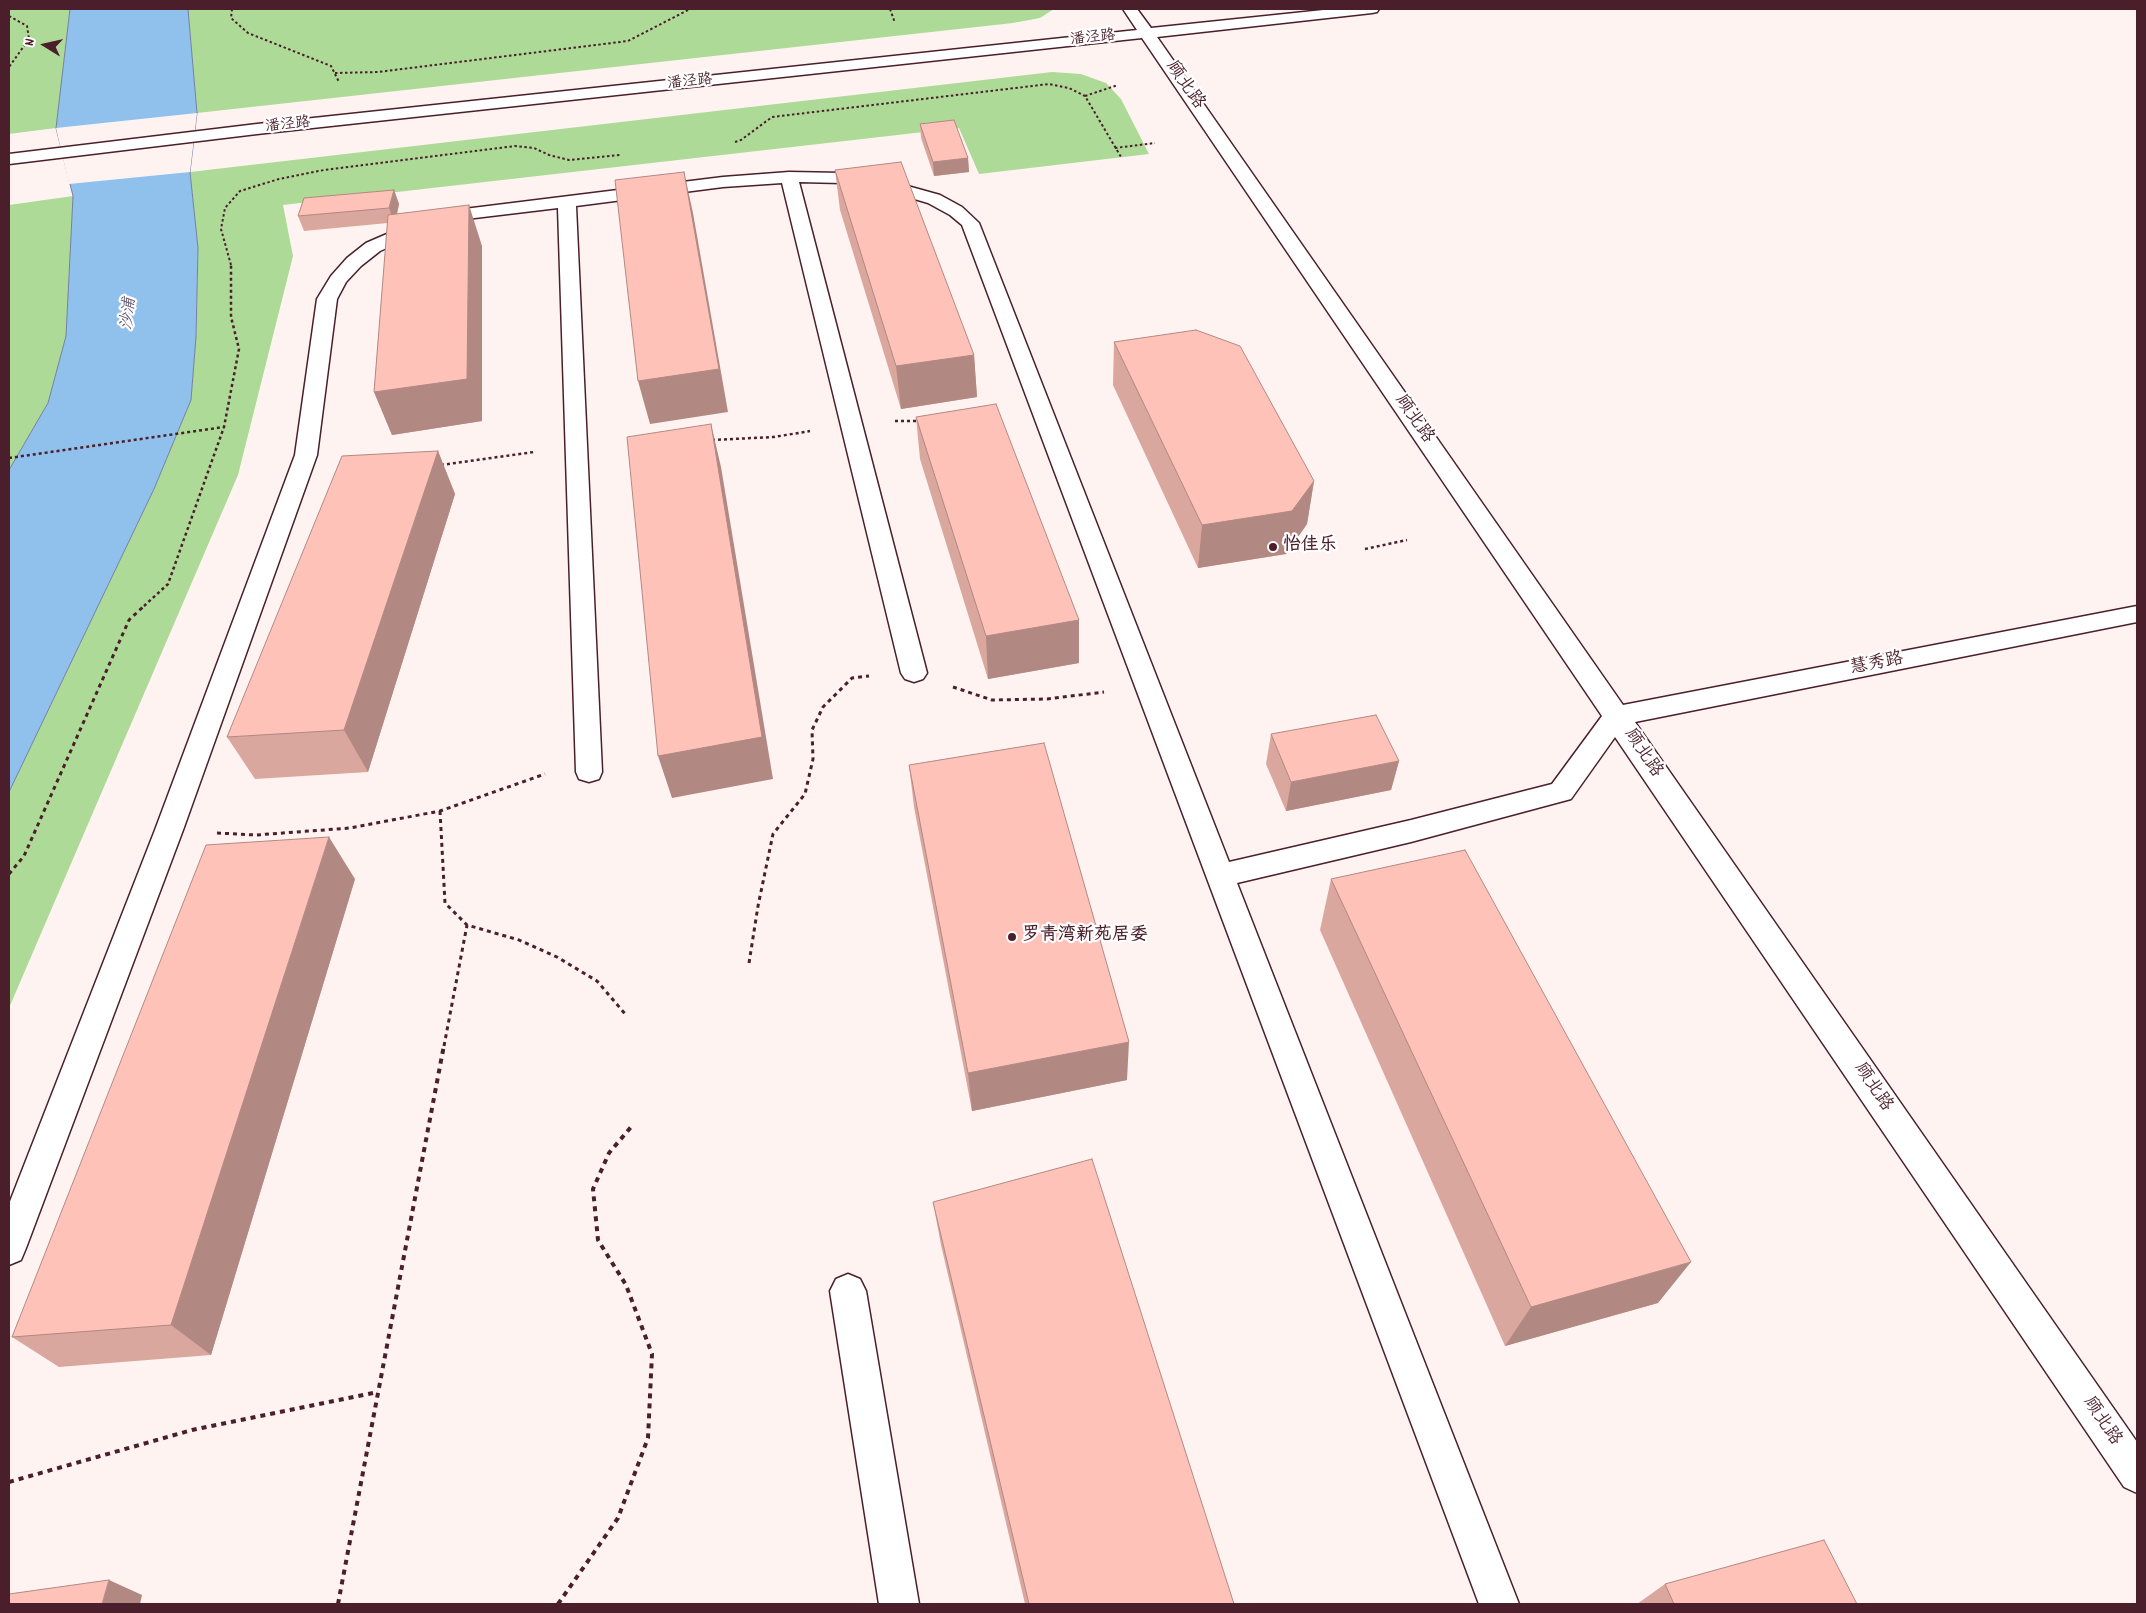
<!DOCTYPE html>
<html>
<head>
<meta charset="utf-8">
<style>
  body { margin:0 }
  #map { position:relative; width:2146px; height:1613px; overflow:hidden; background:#fff3f1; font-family:Dekko,sans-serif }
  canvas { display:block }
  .frame { position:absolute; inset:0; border:10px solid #4a1f2b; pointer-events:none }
  .north { position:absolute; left:20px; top:20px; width:50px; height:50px; -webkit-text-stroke:4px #fff; paint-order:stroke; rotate:280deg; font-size:14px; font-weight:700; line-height:20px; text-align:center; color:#4a1f2b }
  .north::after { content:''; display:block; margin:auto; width:18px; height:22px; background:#4a1f2b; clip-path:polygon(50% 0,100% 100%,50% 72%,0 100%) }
</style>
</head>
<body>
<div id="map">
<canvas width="2146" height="1613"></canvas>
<div class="frame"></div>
<div class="north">N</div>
</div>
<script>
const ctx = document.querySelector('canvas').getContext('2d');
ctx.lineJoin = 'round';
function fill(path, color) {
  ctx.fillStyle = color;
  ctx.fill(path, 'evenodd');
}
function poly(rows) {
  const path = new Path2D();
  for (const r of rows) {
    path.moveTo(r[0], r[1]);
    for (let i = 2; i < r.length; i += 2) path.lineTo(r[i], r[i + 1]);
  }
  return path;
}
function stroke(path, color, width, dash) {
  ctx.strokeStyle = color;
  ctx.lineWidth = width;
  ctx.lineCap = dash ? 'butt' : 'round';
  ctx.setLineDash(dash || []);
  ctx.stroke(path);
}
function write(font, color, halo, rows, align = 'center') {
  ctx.font = font + ' Dekko,"LXGW WenKai TC",sans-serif';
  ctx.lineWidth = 4.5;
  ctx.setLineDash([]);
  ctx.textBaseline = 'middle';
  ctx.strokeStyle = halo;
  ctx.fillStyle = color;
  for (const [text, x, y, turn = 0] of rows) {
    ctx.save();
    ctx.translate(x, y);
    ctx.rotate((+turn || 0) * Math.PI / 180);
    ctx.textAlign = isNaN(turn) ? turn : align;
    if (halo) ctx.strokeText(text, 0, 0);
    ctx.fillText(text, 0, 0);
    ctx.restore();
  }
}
const green = poly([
  [9,9,70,9,56,128,9,134],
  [188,9,1054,9,1040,18,1013,23,197,113],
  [1052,72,1081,74,1106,83,1121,99,1149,154,979,174,959,128,283,205,293,256,238,475,9,1008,9,792,154,489,191,400,196,337,198,248,190,172],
  [73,196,66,336,48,403,9,470,9,205]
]);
const water = poly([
  [70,9,188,9,197,113,190,172,198,248,196,337,191,400,154,489,9,792,9,470,48,403,66,336,73,196,56,128,70,9]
]);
const pier = poly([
  [197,113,190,172,69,184,56,128]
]);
const pathFar3 = poly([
  [232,9,231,18,248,33,331,66,339,82],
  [890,9,895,23],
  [9,16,27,26,29,39,9,67],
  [335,73,378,72,628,41,690,9],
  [1085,96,1118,85],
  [735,142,741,140,772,117,1049,84,1069,88,1085,96,1121,157],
  [1115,148,1155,143],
  [231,265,221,229,225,208,240,191,279,179,324,170,515,146,534,148,549,155,569,160,620,155]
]);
const pathFar2 = poly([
  [895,421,919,421],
  [712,440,774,437,810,431],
  [9,458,224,427],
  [441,465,534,452],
  [1365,549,1407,540],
  [144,606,168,584,224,427,239,349,231,317,231,264]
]);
const pathFar1 = poly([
  [953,687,992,700,1047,699,1104,692],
  [440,811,445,903,467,925,519,940,557,957,597,981,626,1015],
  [217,833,256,835,350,828,440,811,545,774],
  [9,874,24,856,129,620,145,605],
  [749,963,758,906,773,834,805,794,813,759,812,730,823,707,852,678,869,676],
  [444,1046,467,925]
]);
const path = poly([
  [9,1482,192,1430,378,1392],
  [338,1604,444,1045],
  [558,1604,618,1518,648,1438,652,1354,626,1285,598,1240,593,1189,609,1153,631,1127]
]);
const minor = poly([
  [1123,9,1137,9,1151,28,1333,9,1379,9,1377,12,1372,13,1157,37,1623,705,2137,606,2137,622,1635,722,2137,1442,2137,1493,2124,1487,1615,737,1571,799,1411,842,1237,883,1519,1604,1479,1604,962,225,950,215,928,203,901,195,842,183,799,182,927,673,923,679,914,682,905,679,901,673,782,183,723,187,576,206,602,772,599,779,589,782,579,779,576,772,558,208,458,220,429,229,380,251,361,266,346,282,337,299,317,455,183,830,26,1248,21,1260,9,1265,9,1204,155,830,295,455,317,299,331,276,347,258,366,243,417,221,456,210,723,177,789,172,842,173,904,185,940,195,962,207,979,223,1229,862,1411,820,1552,784,1602,716,1142,38,257,134,9,164,9,154,257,124,1137,30,1123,9],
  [848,1274,860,1279,866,1291,919,1604,879,1604,830,1291,836,1279,848,1274]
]);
const wall = poly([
  [920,124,968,158,969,172,934,176,921,138],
  [835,170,974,355,977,397,901,409,840,210],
  [394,190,399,204,397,214,482,246,482,421,392,435,374,392,388,223,304,231,298,216],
  [1114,342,1314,481,1307,524,1286,554,1198,568,1113,385],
  [916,417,1079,620,1079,663,988,679,920,459],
  [438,451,455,494,368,772,255,779,227,737],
  [1271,734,1399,761,1391,790,1286,811,1266,764],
  [909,765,1127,1080,972,1111,914,807],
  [355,879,211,1355,59,1367,12,1337],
  [1331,879,1658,1303,1505,1346,1320,930],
  [933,1202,1234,1604,1025,1604,941,1245],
  [1665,1584,1857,1604,1637,1604]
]);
const shadedWall = poly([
  [968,158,969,172,934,176,933,162],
  [684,172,693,213,728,412,650,424,638,381],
  [394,190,399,204,395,223,389,208],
  [469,205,482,246,482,421,392,435,374,392],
  [974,355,977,397,901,409,896,366],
  [711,424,721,467,773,779,672,798,658,756],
  [438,451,455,494,368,772,344,730],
  [1314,481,1307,524,1286,554,1198,568,1202,525],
  [1079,620,1079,663,988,679,986,636],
  [1399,761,1391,790,1286,811,1291,782],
  [329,837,355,879,211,1355,171,1325],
  [1129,1042,1127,1080,972,1111,968,1073],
  [1691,1262,1658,1303,1505,1346,1531,1307],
  [109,1580,142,1595,140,1604,102,1604]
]);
const building = poly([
  [954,120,968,158,933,162,920,124,954,120],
  [901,162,974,355,896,366,835,170,901,162],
  [684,172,719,369,638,381,615,180,684,172],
  [394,190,389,208,298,216,304,198,394,190],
  [469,205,467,379,374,392,388,215,469,205],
  [1196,330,1240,346,1314,481,1292,511,1202,525,1114,342,1196,330],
  [996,404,1079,620,986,636,916,417,996,404],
  [711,424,762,737,658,756,627,437,711,424],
  [438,451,344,730,227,737,342,456,438,451],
  [1376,715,1399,761,1291,782,1271,734,1376,715],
  [1044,743,1129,1042,968,1073,909,765,1044,743],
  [329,837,171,1325,12,1337,206,845,329,837],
  [1465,850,1691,1262,1531,1307,1331,879,1465,850],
  [1092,1159,1234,1604,1029,1604,933,1202,1092,1159],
  [1824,1540,1857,1604,1674,1604,1665,1584,1824,1540],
  [109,1580,102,1604,9,1604,9,1594,109,1580]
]);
const markers = [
  [1273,547,5,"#4a1f2b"],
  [1012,937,5,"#4a1f2b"]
];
const farStreetnames = [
  ["潘泾路",1093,39,-6],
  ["潘泾路",690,83,-6],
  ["潘泾路",288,126,-6]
];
const farWaternames = [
  ["沙浦",130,314,-84]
];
const streetNames = [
  ["顾北路",1184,86,55],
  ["顾北路",1413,420,55],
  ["慧秀路",1877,665,-11],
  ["顾北路",1642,754,56],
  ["顾北路",1872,1088,56],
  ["顾北路",2101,1422,56]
];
const poiNames = [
  ["怡佳乐",1283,547],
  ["罗青湾新苑居委",1022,937]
];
fill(green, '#aeda98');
fill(water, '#90c0ec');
stroke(water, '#74809f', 1);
fill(pier, '#fff3f1');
stroke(minor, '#4a1f2b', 3);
stroke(pathFar3, '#4a1f2b', 2, [2.5, 2.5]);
stroke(pathFar2, '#4a1f2b', 2.5, [3, 3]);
stroke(pathFar1, '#4a1f2b', 3, [4, 4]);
stroke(path, '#4a1f2b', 4, [5, 5]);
fill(minor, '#fff');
fill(wall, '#daa79f');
fill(shadedWall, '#b28882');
fill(building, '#fec2b9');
stroke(building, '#b28882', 1);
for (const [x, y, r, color] of markers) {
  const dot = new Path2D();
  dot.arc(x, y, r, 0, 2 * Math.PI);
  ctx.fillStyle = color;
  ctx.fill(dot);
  stroke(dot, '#fff', 2);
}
write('15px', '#4a1f2b', '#fff', farStreetnames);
write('italic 16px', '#62576f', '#fff', farWaternames);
write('18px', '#4a1f2b', '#fff', streetNames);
write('bold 18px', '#4a1f2b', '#fff', poiNames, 'left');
</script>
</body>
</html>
